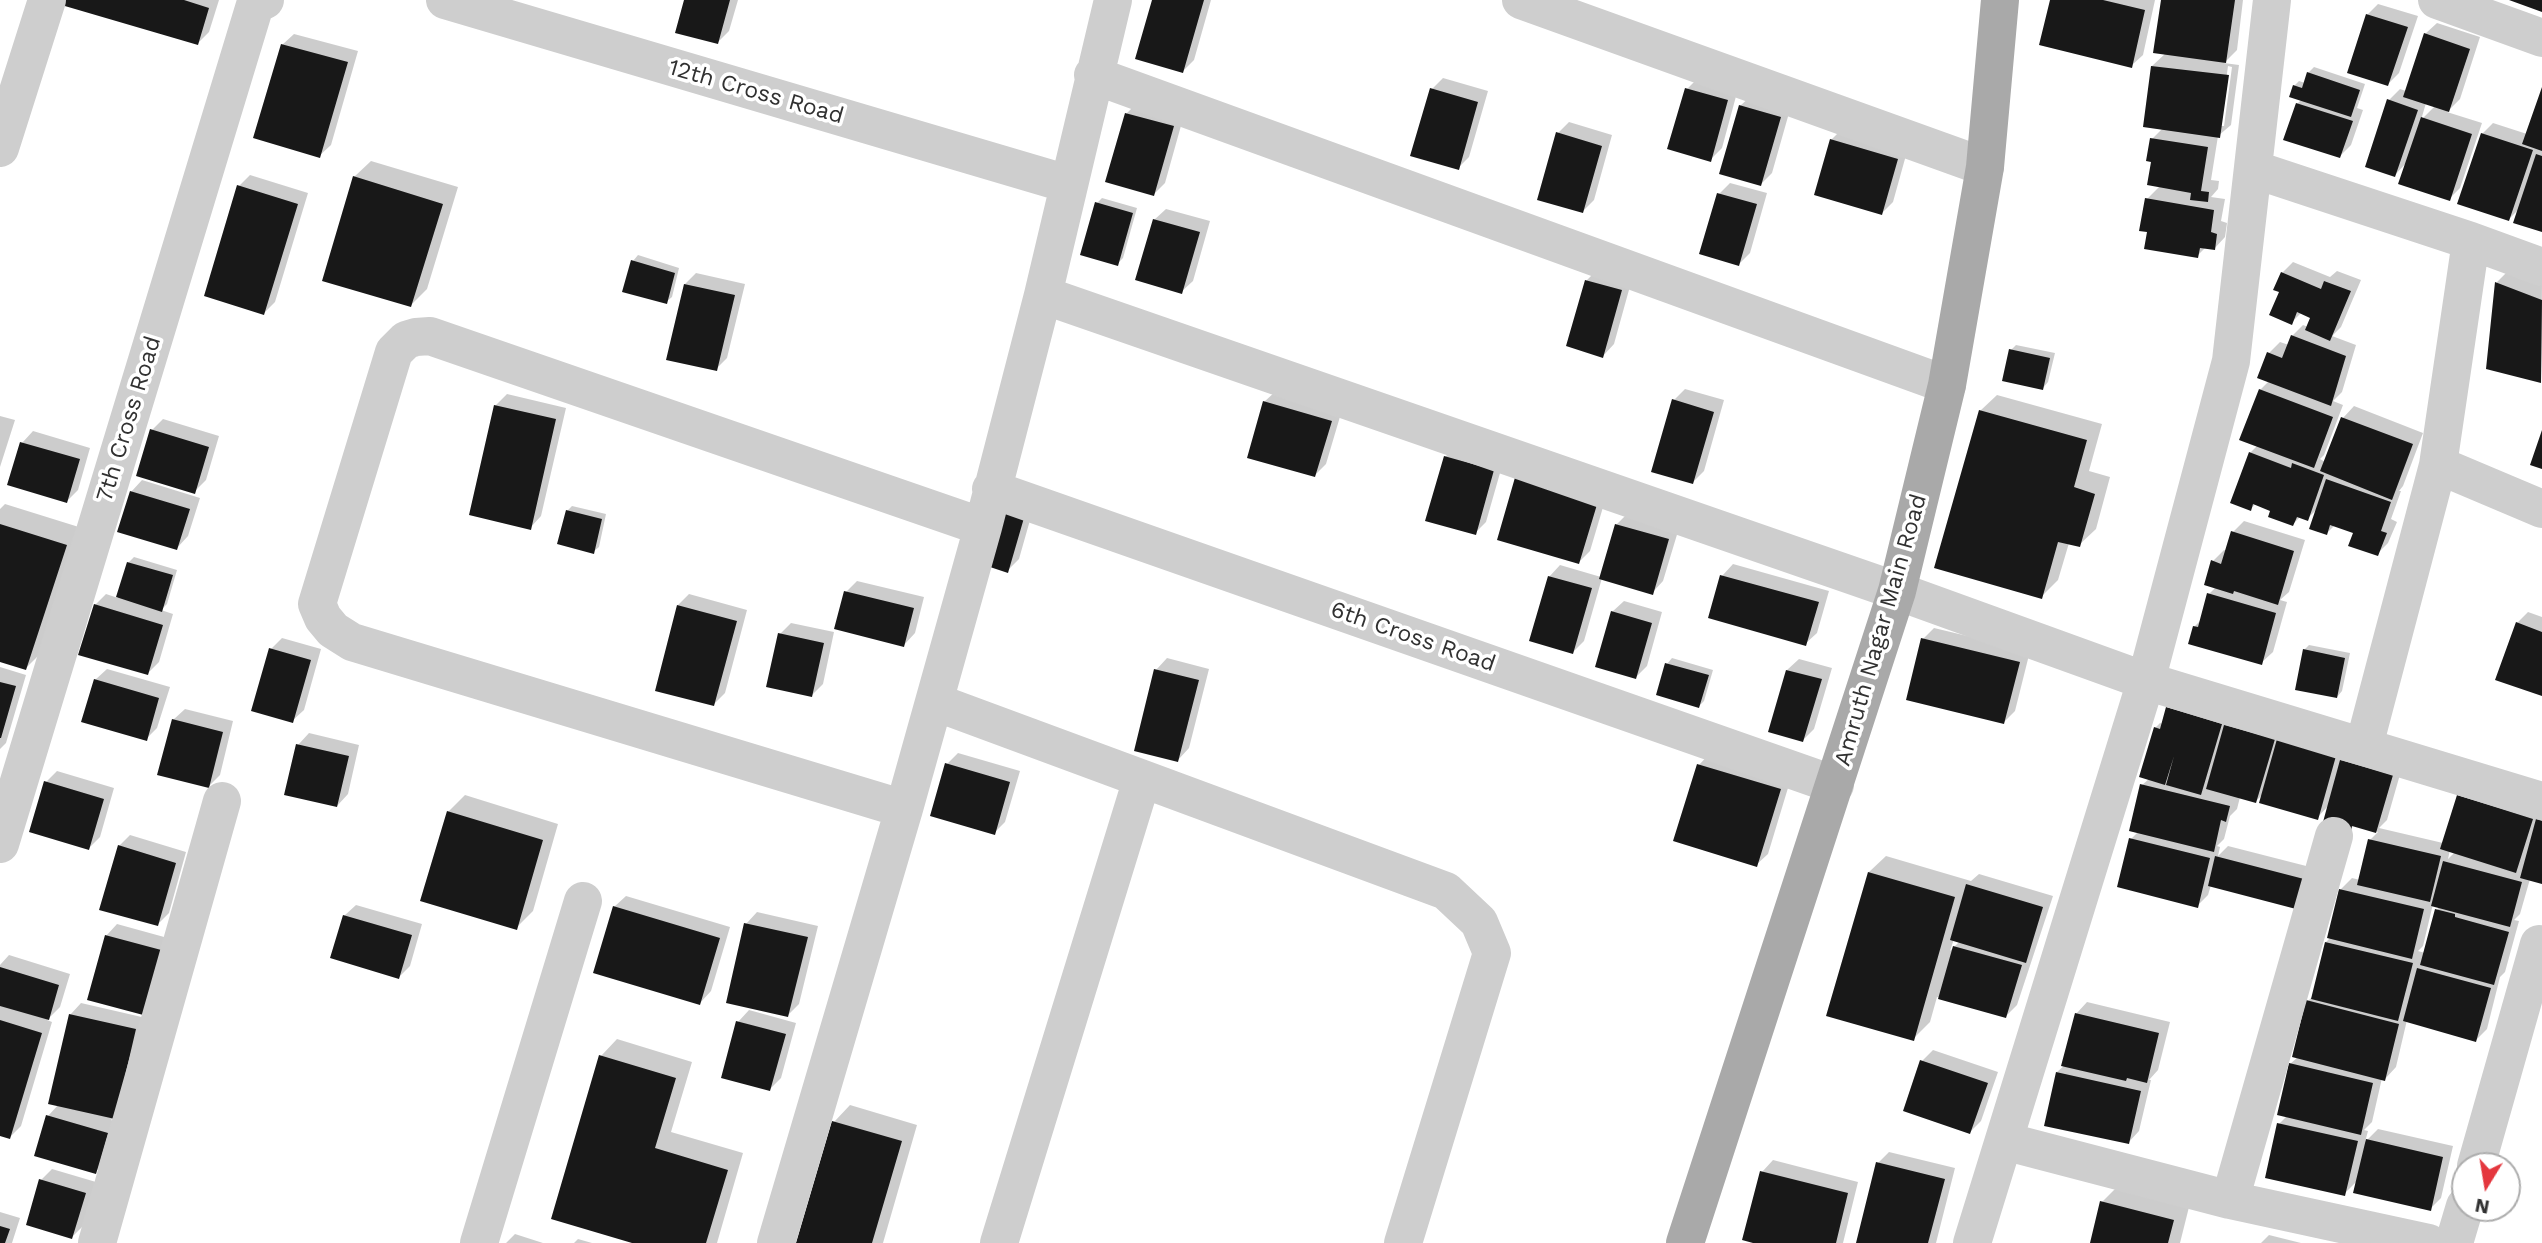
<!DOCTYPE html>
<html>
<head>
<meta charset="utf-8">
<style>
  body { margin:0 }
  #map { position:relative; width:2542px; height:1243px; overflow:hidden; background:#fff; font-family:"Work Sans",sans-serif }
  canvas { display:block }
  .north { position:absolute; left:2451px; top:1152px; width:70px; height:70px; box-sizing:border-box; background:#fff; border:2px solid #adadad; border-radius:50%; rotate:191deg; font-size:19px; font-weight:700; line-height:28px; text-align:center; color:#313131 }
  .north::after { content:''; display:block; margin:auto; width:24px; height:32px; background:#e4373e; clip-path:polygon(50% 0,100% 100%,50% 72%,0 100%) }
</style>
</head>
<body>
<div id="map">
<canvas width="2542" height="1243"></canvas>
<div class="north">N</div>
</div>
<script>
const ctx = document.querySelector('canvas').getContext('2d');
ctx.lineJoin = 'round';
function fill(path, color) {
  ctx.fillStyle = color;
  ctx.fill(path, 'evenodd');
}
function poly(rows) {
  const path = new Path2D();
  for (const r of rows) {
    path.moveTo(r[0], r[1]);
    for (let i = 2; i < r.length; i += 2) path.lineTo(r[i], r[i + 1]);
  }
  return path;
}
function stroke(path, color, width, dash) {
  ctx.strokeStyle = color;
  ctx.lineWidth = width;
  ctx.lineCap = dash ? 'butt' : 'round';
  ctx.setLineDash(dash || []);
  ctx.stroke(path);
}
function write(font, color, halo, rows, align = 'center') {
  ctx.font = font + ' "Work Sans",sans-serif';
  ctx.lineWidth = 7;
  ctx.setLineDash([]);
  ctx.textBaseline = 'middle';
  ctx.strokeStyle = halo;
  ctx.fillStyle = color;
  for (const [text, x, y, turn = 0] of rows) {
    ctx.save();
    ctx.translate(x, y);
    ctx.rotate((+turn || 0) * Math.PI / 180);
    ctx.textAlign = isNaN(turn) ? turn : align;
    if (halo) ctx.strokeText(text, 0, 0);
    ctx.fillText(text, 0, 0);
    ctx.restore();
  }
}
const shadow = poly([
  [61,0,219,0,209,32,198,43],
  [686,0,738,0,729,31,718,42],
  [1154,0,1211,0,1194,60,1183,71],
  [2052,0,2155,0,2143,55,2131,66],
  [2162,0,2243,0,2237,50,2224,63,2239,65,2231,125,2218,136,2211,180,2219,181,2218,189,2211,197,2225,199,2221,221,2227,223,2225,237,2214,249,2206,247,2197,256,2149,230,2147,199,2160,186,2153,161,2152,139,2163,128,2152,66,2166,53],
  [2228,66,2232,67,2224,126,2220,126],
  [2378,4,2418,16,2399,73,2388,84,2367,15],
  [2437,23,2480,37,2460,99,2447,112,2482,123,2460,188,2449,199,2407,162,2395,175,2389,100,2400,89,2406,91,2425,34],
  [2426,103,2435,106,2421,120],
  [294,34,358,51,331,145,319,156,282,45],
  [2314,67,2365,84,2357,108,2363,110,2351,145,2340,156,2297,104,2302,99,2294,86,2299,81,2305,83,2308,73],
  [1443,78,1488,91,1469,157,1458,168,1432,89],
  [1698,78,1738,89,1722,148,1710,160,1687,89],
  [2542,91,2542,230,2520,208,2509,219,2482,134,2493,123,2527,134],
  [1752,95,1791,106,1772,173,1761,184,1740,106],
  [1138,102,1184,115,1165,183,1154,194,1108,181,1127,113],
  [1569,122,1612,135,1594,200,1583,211,1558,133],
  [1843,128,1908,148,1893,202,1882,213,1831,140],
  [371,161,458,187,427,289,411,305,354,177],
  [250,175,308,193,275,302,264,313,239,186],
  [1730,183,1767,193,1750,253,1739,264,1719,194],
  [1102,198,1137,208,1123,258,1117,264,1097,203],
  [1166,209,1210,221,1193,281,1181,292,1154,220],
  [638,255,679,268,672,297,666,302,633,261],
  [2293,262,2330,277,2337,271,2361,280,2341,327,2332,336,2356,345,2342,392,2333,401,2343,405,2324,455,2320,459,2325,462,2343,418,2354,406,2423,433,2403,486,2399,491,2401,491,2391,519,2397,522,2388,543,2377,554,2355,532,2335,525,2327,533,2318,508,2307,519,2300,517,2293,524,2273,510,2256,503,2251,509,2250,453,2258,445,2260,390,2269,381,2269,353,2280,342,2289,345,2292,336,2303,325,2308,327,2312,317,2302,312,2291,323,2281,291,2282,273],
  [1598,269,1632,279,1614,344,1603,356,1568,345,1587,280],
  [2508,271,2542,285,2541,381,2488,367,2497,282],
  [696,273,745,284,727,358,716,369,685,284],
  [2016,345,2055,353,2048,382,2043,388,2011,350],
  [1685,389,1724,400,1704,471,1693,482,1674,400],
  [1276,391,1342,410,1326,464,1315,475,1264,402],
  [507,394,566,408,541,516,530,528,495,406],
  [1997,395,2102,424,2089,471,2110,477,2096,529,2079,545,2069,543,2058,580,2041,597,1980,411],
  [0,416,15,420,0,467],
  [163,419,219,436,206,480,194,492,152,430],
  [33,431,90,448,78,490,67,501,22,443],
  [1456,446,1504,459,1486,522,1475,533,1445,457],
  [142,480,200,498,188,536,177,548,131,492],
  [1609,487,1590,551,1579,562,1499,539],
  [1036,499,1019,559,1007,571,983,562],
  [5,504,82,528,42,652,26,668,0,660,0,509],
  [572,506,606,514,599,547,593,552,567,511],
  [1627,514,1679,528,1663,581,1652,593,1602,578,1584,641,1573,652,1549,577,1560,565,1601,577,1616,525],
  [2244,521,2305,540,2289,592,2280,600,2287,602,2273,652,2261,663,2194,627,2202,619,2209,594,2216,587,2213,561,2224,550,2227,551,2233,532],
  [134,557,177,570,167,604,161,610,173,614,159,662,148,673,95,605,106,594,118,598,128,563],
  [1733,564,1829,591,1817,633,1805,644,1722,576],
  [857,581,924,597,915,633,904,645,846,592],
  [689,594,747,610,725,693,714,704,678,605],
  [1624,601,1662,612,1647,666,1636,677,1612,612],
  [2528,612,2542,617,2542,695,2517,623],
  [791,623,834,632,823,684,812,695,780,634],
  [1934,628,2030,651,2015,711,2004,722,1923,639],
  [282,638,321,649,304,710,292,721,271,649],
  [2309,645,2350,653,2342,691,2337,697,2304,650],
  [1167,658,1209,669,1189,748,1178,760,1156,670],
  [1672,658,1713,670,1704,701,1699,706,1667,664],
  [1799,659,1832,668,1814,729,1803,740,1787,670],
  [0,667,26,675,6,743,0,749],
  [107,669,170,687,157,728,146,739,95,680],
  [2168,708,2346,745,2341,761,2353,750,2403,764,2387,820,2379,828,2443,843,2458,796,2542,816,2542,882,2530,879,2520,914,2514,920,2519,921,2505,972,2500,977,2487,1029,2476,1040,2407,1020,2396,1067,2385,1079,2382,1078,2372,1122,2364,1130,2368,1131,2365,1142,2378,1129,2453,1146,2441,1198,2430,1209,2357,1181,2344,1194,2279,1124,2287,1116,2290,1064,2298,1057,2308,1001,2313,996,2326,942,2331,937,2341,889,2352,878,2360,880,2370,840,2378,832,2354,825,2350,829,2329,805,2317,818,2263,794,2256,801,2240,797,2237,809,2230,816,2224,839,2217,846,2220,847,2218,856,2228,846,2314,868,2306,896,2211,885,2208,895,2197,906,2131,839,2138,832,2142,785,2149,779,2155,728,2160,723,2163,724],
  [2450,850,2455,852,2448,859],
  [2433,904,2440,906,2437,910,2425,953,2418,951,2423,946],
  [185,709,233,721,220,775,209,786,173,720],
  [309,733,359,745,348,794,337,806,298,745],
  [958,753,1020,771,1005,822,994,833,947,764],
  [1710,753,1791,778,1768,854,1756,865,1699,765],
  [57,771,114,788,100,837,89,848,46,782],
  [465,795,558,824,533,911,516,928,448,812],
  [130,835,186,852,169,913,158,924,119,846],
  [1886,856,1971,881,1979,874,2053,896,2017,1005,2006,1016,1937,997,1930,1022,1913,1039,1869,872],
  [1954,939,1960,941,1950,951],
  [626,896,730,927,711,991,700,1003,614,907],
  [356,905,422,924,410,966,399,977,344,916],
  [757,912,818,926,799,1004,788,1015,746,924],
  [117,924,175,940,158,1003,106,936],
  [9,955,70,974,60,1007,47,1020,52,1022,21,1126,10,1137,0,1135,0,965],
  [2087,1002,2170,1022,2158,1070,2149,1080,2151,1080,2139,1131,2128,1143,2057,1072,2065,1065,2076,1014],
  [81,1003,146,1018,125,1106,111,1120,118,1122,107,1161,95,1172,48,1116,59,1104,70,1015],
  [749,1010,796,1023,781,1078,770,1089,738,1022],
  [617,1039,692,1062,671,1132,743,1153,717,1243,639,1243,601,1056],
  [1933,1050,1998,1072,1981,1121,1970,1132,1922,1061],
  [850,1105,917,1125,883,1243,798,1243,834,1122],
  [1889,1152,1955,1168,1936,1243,1858,1243,1878,1163],
  [1773,1160,1858,1182,1843,1243,1760,1243,1762,1172],
  [52,1169,96,1182,83,1226,72,1237,41,1180],
  [2118,1186,2190,1203,2180,1243,2092,1243,2102,1202],
  [0,1212,20,1218,12,1243,0,1243],
  [515,1234,543,1243,506,1243],
  [2269,1235,2301,1243,2261,1243],
  [578,1239,592,1243,574,1243]
]);
const building = poly([
  [59,0,184,0,209,8,198,45,58,4],
  [684,0,730,0,718,44,675,33],
  [1152,0,1204,0,1183,73,1135,59],
  [2050,0,2103,0,2145,10,2132,68,2039,45],
  [2161,0,2235,0,2226,63,2153,53],
  [2509,0,2542,0,2542,12],
  [2366,14,2408,27,2388,86,2347,73],
  [2424,33,2470,49,2449,112,2403,97],
  [281,44,348,62,320,158,253,138],
  [2151,66,2229,75,2220,138,2143,127],
  [2307,72,2360,90,2351,117,2289,97,2293,85,2302,88],
  [2542,87,2542,151,2522,144],
  [1430,88,1478,102,1459,170,1410,156],
  [1685,88,1728,100,1711,162,1667,149],
  [2387,99,2418,110,2395,177,2365,167],
  [2296,103,2353,121,2340,158,2283,140],
  [1739,105,1781,117,1761,186,1719,174],
  [1125,113,1174,126,1154,196,1105,182],
  [2421,117,2472,134,2450,201,2398,184],
  [1556,132,1602,146,1583,213,1537,200],
  [2481,133,2533,150,2509,221,2457,204],
  [2150,138,2208,147,2201,191,2209,192,2208,202,2190,200,2191,193,2147,185,2151,162,2146,161],
  [1830,139,1898,159,1882,215,1814,195],
  [2536,154,2542,156,2542,232,2513,223],
  [353,176,443,204,411,307,322,281],
  [237,185,298,204,264,315,204,296],
  [1717,193,1757,204,1739,266,1699,254],
  [2145,198,2214,210,2211,232,2217,234,2215,250,2200,248,2198,258,2144,249,2147,232,2139,231],
  [1095,202,1133,213,1118,266,1080,255],
  [1153,219,1200,232,1182,294,1135,280],
  [631,260,675,273,667,304,622,292],
  [2281,272,2321,289,2324,281,2351,291,2330,341,2305,330,2310,318,2297,312,2292,325,2269,315,2279,292,2273,290],
  [1585,280,1622,290,1603,358,1566,346],
  [2495,282,2542,300,2541,383,2486,369],
  [684,284,735,295,717,371,666,360],
  [2291,335,2346,356,2331,406,2257,378,2267,352,2282,358],
  [2009,349,2050,358,2043,390,2002,381],
  [2259,389,2333,417,2314,468,2239,440],
  [1672,399,1714,412,1693,484,1651,472],
  [1263,401,1332,421,1315,477,1247,458],
  [494,405,556,419,531,530,469,515],
  [1979,410,2087,440,2074,487,2095,494,2080,547,2058,542,2042,599,1934,568],
  [2341,417,2413,444,2392,500,2320,471],
  [150,429,209,447,195,494,136,476],
  [2542,430,2542,469,2530,465],
  [20,442,80,459,67,503,7,485],
  [2249,452,2291,468,2292,463,2324,475,2308,521,2297,517,2293,526,2268,517,2270,511,2253,504,2251,511,2230,503],
  [1444,456,1494,470,1476,535,1425,521],
  [1516,474,1599,498,1579,564,1497,540],
  [2326,479,2391,502,2381,531,2387,533,2378,556,2348,546,2353,533,2330,525,2327,535,2309,529],
  [130,491,190,509,177,550,117,532],
  [997,502,1026,511,1008,573,981,564],
  [566,510,602,519,594,554,557,544],
  [0,524,67,545,26,670,0,662],
  [1615,524,1669,539,1653,595,1599,579],
  [2231,531,2294,551,2278,605,2234,591,2233,594,2204,585,2211,560,2221,564],
  [127,562,173,575,162,612,116,597],
  [1720,575,1819,602,1806,646,1708,618],
  [1548,576,1592,588,1573,654,1529,641],
  [844,591,914,608,904,647,834,629],
  [2207,593,2276,613,2262,665,2188,644,2193,626,2198,627],
  [94,604,163,625,148,675,78,655],
  [677,605,737,621,714,706,655,691],
  [1611,611,1652,623,1636,679,1595,667],
  [2516,622,2542,632,2542,696,2495,680],
  [778,633,824,643,812,697,766,687],
  [1921,638,2020,662,2004,724,1906,700],
  [269,648,311,660,293,723,251,711],
  [2303,649,2345,658,2337,698,2295,690],
  [1665,663,1709,675,1699,708,1656,695],
  [1154,669,1199,680,1178,762,1134,751],
  [1786,670,1822,679,1803,742,1768,732],
  [94,679,159,698,147,741,81,722],
  [0,682,16,686,1,738,0,738],
  [2166,707,2222,724,2201,795,2166,785,2174,756,2165,785,2139,777,2154,727,2160,729],
  [172,719,223,732,209,788,157,775],
  [2224,725,2275,739,2256,803,2206,789],
  [2277,739,2336,756,2318,820,2259,803],
  [296,744,349,756,337,807,284,795],
  [2340,760,2393,775,2376,833,2352,826,2351,831,2323,822],
  [945,763,1010,782,995,835,930,816],
  [1697,764,1781,789,1757,867,1673,841],
  [44,781,104,799,89,850,29,832],
  [2140,784,2230,806,2226,822,2221,820,2214,852,2129,831],
  [2457,795,2533,819,2516,873,2440,849],
  [447,811,543,840,517,930,420,901],
  [2536,819,2542,821,2542,884,2520,878],
  [2129,838,2210,858,2198,908,2117,887],
  [2368,839,2441,856,2430,902,2357,885],
  [118,845,176,863,158,926,99,910],
  [2215,856,2304,879,2296,909,2208,886],
  [2443,861,2522,882,2510,927,2431,906],
  [1868,872,1955,897,1914,1041,1826,1016],
  [1966,884,2043,907,2026,963,1950,940],
  [2339,889,2424,909,2412,959,2327,938],
  [613,906,720,938,700,1005,593,973],
  [2435,909,2455,914,2455,917,2509,932,2494,985,2420,965],
  [343,915,412,935,399,979,330,958],
  [744,923,808,937,788,1017,726,1003],
  [105,935,165,951,147,1016,87,1000],
  [2325,942,2413,963,2398,1021,2311,999],
  [1953,946,2022,965,2006,1018,1938,999],
  [0,967,59,985,49,1020,0,1006],
  [2417,968,2491,988,2476,1042,2403,1021],
  [2306,1000,2399,1024,2385,1081,2292,1057],
  [2075,1013,2159,1033,2147,1083,2127,1078,2126,1081,2061,1066],
  [69,1014,136,1029,115,1119,48,1104],
  [0,1020,42,1033,10,1139,0,1136],
  [736,1021,786,1034,770,1091,721,1078],
  [599,1055,676,1078,655,1148,728,1170,706,1243,632,1243,551,1219],
  [1920,1060,1988,1083,1970,1134,1903,1111],
  [2289,1063,2373,1083,2361,1135,2277,1115],
  [2056,1072,2141,1091,2129,1144,2044,1126],
  [46,1115,108,1133,96,1174,34,1156],
  [832,1121,902,1141,872,1243,796,1243],
  [2277,1123,2358,1141,2345,1196,2265,1178],
  [2366,1139,2443,1157,2431,1211,2353,1193],
  [1876,1162,1945,1179,1928,1243,1856,1243],
  [1760,1171,1848,1193,1836,1243,1753,1243,1742,1240],
  [39,1179,86,1193,72,1239,26,1225],
  [2100,1201,2174,1220,2168,1243,2090,1243],
  [0,1226,10,1229,5,1243,0,1243]
]);
const minor = poly([
  [445,0,1068,184],
  [1521,0,1985,167],
  [2437,0,2542,38],
  [1093,75,1947,385],
  [0,148,47,0],
  [2253,169,2471,241,2542,267],
  [1043,295,1897,591,2146,681,2542,801],
  [2438,465,2542,509],
  [991,489,1835,785],
  [935,702,1446,891,1479,922,1492,953,1403,1243],
  [2364,746,2438,465,2471,241],
  [904,809,352,642,333,630,323,618,317,604,394,352,406,340,416,337,430,336,983,527],
  [0,844,255,5,265,0],
  [2004,1141,2230,1200,2429,1243],
  [2476,1166,2539,944],
  [2230,1200,2334,836],
  [97,1243,222,801],
  [479,1243,583,901],
  [776,1243,904,809,983,527,1043,295,1113,0],
  [999,1243,1142,779],
  [1972,1243,2146,681,2231,361,2272,0],
  [2454,1243,2465,1206]
]);
const major = poly([
  [1685,1243,1897,591,1947,385,1985,167,2000,0]
]);
const streetNames = [
  ["12th Cross Road",756,92,16],
  ["7th Cross Road",129,419,-73],
  ["Amruth Nagar Main Road",1881,630,-74],
  ["6th Cross Road",1413,637,19]
];
fill(shadow, '#0003');
fill(building, '#181818');
stroke(minor, '#cecece', 38);
stroke(major, '#a9a9a9', 38);
write('23px', '#313131', '#fff', streetNames);
</script>
</body>
</html>
